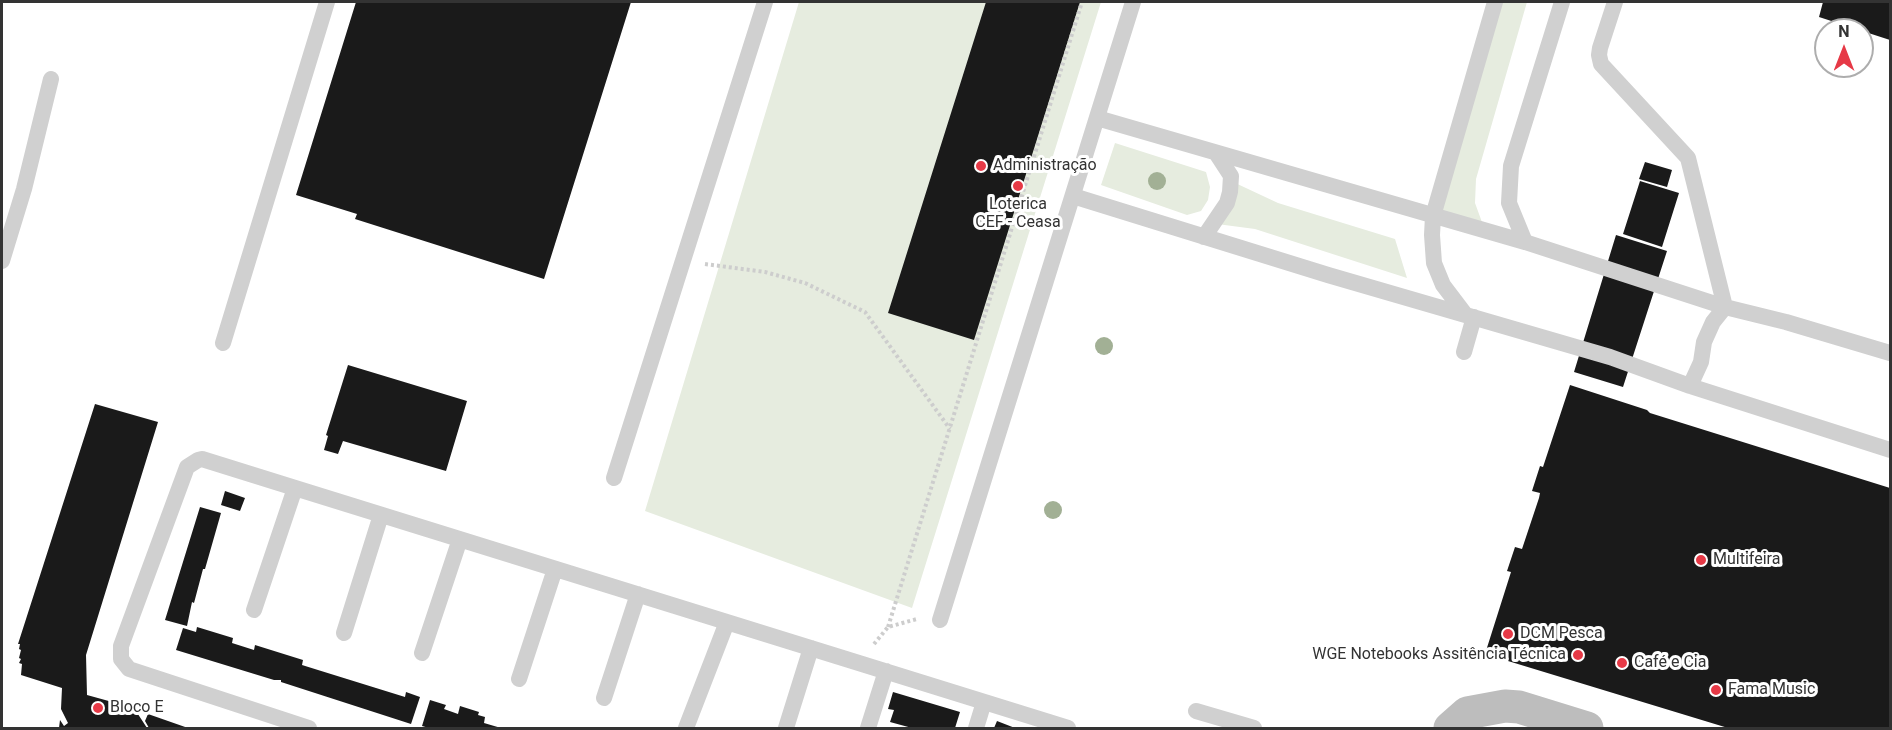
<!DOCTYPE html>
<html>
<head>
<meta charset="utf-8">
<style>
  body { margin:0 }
  #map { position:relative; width:1892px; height:730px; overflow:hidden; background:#fff; font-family:Roboto,sans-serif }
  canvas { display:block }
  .frame { position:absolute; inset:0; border:3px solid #333; pointer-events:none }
  .north { position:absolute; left:1814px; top:18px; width:60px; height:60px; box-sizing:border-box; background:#fff; border:2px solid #adadad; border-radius:50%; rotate:0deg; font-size:16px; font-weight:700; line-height:24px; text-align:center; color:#333 }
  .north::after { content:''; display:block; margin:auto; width:21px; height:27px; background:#e63946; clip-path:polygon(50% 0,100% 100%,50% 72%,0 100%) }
</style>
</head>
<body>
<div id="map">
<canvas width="1892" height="730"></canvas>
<div class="frame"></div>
<div class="north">N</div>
</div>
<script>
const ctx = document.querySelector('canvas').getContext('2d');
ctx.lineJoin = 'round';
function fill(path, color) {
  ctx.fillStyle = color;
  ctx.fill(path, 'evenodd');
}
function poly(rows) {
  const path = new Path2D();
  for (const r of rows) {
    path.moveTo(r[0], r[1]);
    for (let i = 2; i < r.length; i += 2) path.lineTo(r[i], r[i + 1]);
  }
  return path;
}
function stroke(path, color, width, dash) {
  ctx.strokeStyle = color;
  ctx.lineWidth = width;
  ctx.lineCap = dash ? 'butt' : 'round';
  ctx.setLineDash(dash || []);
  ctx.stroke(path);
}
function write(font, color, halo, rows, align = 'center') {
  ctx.font = font + ' Roboto,sans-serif';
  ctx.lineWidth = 6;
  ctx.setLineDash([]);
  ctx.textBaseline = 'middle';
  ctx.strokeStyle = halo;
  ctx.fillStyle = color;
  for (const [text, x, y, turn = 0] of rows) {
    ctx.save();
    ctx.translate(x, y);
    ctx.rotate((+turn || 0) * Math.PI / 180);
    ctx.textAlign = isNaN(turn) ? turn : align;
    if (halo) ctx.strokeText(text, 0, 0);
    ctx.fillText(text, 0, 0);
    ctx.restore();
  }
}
const green = poly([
  [799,2,1101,2,912,608,645,511],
  [1501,2,1527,2,1476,179,1475,203,1483,225,1438,211],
  [1115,143,1206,172,1210,187,1208,200,1201,211,1187,215,1101,185],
  [1231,181,1278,203,1395,239,1407,278,1255,229,1217,224]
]);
const building = poly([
  [356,2,631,2,544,279,355,219,357,214,296,195],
  [986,2,1080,2,974,340,888,313],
  [1823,2,1890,2,1890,40,1819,17],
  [1645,162,1672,170,1667,187,1639,179],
  [1640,181,1679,193,1662,247,1623,234],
  [1616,235,1667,251,1623,387,1574,372],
  [348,365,467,401,446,471,343,441,338,454,324,450,328,436,326,435],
  [1570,385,1647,410,1650,413,1890,488,1890,728,1728,728,1485,654,1511,572,1507,571,1515,547,1522,549,1539,498,1540,493,1532,491,1540,466,1543,467],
  [95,404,158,422,86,655,87,695,134,708,147,728,59,728,60,720,64,726,68,723,61,709,62,688,21,675,22,664,19,663,21,659,19,658,21,650,19,649,20,644,18,644],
  [225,491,245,498,240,511,221,505],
  [200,507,221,513,205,569,203,569,194,603,192,602,187,626,165,620],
  [197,627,233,638,232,643,254,650,255,645,303,660,302,665,318,670,405,697,406,692,420,697,411,724,281,682,281,680,274,680,176,650,183,628,196,632],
  [893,692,960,712,955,728,912,728,890,722,894,710,888,709],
  [430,700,446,705,444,709,458,714,460,706,479,712,478,715,485,717,484,723,501,728,429,728,422,726],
  [148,714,188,728,149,728,145,721],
  [997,721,1015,728,994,728]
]);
const path = poly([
  [705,264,765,272,805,283,865,312,950,429],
  [888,627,1082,2],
  [874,644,888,627,917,619]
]);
const service = poly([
  [1615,2,1600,48,1599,55,1601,64,1688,158,1725,307],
  [1097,118,1525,242,1725,307,1786,322,1890,353],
  [1073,196,1328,275,1610,357,1690,386,1890,450],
  [1204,237,1227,203,1230,192,1231,176,1216,153],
  [1525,242,1509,203,1511,166,1562,2],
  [2,261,24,189,51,79],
  [1465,314,1443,285,1434,263,1432,235,1433,216,1495,2],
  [223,343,327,2],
  [1464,352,1474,317],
  [1690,386,1701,362,1704,342,1713,322,1725,307],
  [614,478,765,2],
  [254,610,295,488],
  [940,620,1133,2],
  [344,633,381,515],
  [422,653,460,539],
  [519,679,555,569],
  [604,698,638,594],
  [1196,711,1254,728],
  [309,728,129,669,121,659,121,646,187,467,198,460,202,459,295,488,1068,728],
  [686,728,727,622],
  [786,728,811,648],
  [868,728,886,671],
  [976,728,984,702]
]);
const secondary = poly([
  [1450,728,1467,713,1505,706,1519,707,1587,728]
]);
const trees = [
  [1157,181],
  [1104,346],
  [1053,510]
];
const markers = [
  [981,166,6,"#e63946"],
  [1018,186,6,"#e63946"],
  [1701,560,6,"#e63946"],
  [1508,634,6,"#e63946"],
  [1578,655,6,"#e63946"],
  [1622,663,6,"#e63946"],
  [1716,690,6,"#e63946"],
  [98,708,6,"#e63946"]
];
const poiNames = [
  ["Administração",993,166],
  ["Loterica",1018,205,"center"],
  ["CEF - Ceasa",1018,223,"center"],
  ["Multifeira",1713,560],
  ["DCM Pesca",1520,634],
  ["WGE Notebooks Assitência Técnica",1566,655,"right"],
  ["Café e Cia",1634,663],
  ["Fama Music",1728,690],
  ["Bloco E",110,708]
];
fill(green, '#e6ecdf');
fill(building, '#1a1a1a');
stroke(path, '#cdcdcd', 4, [3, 3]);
stroke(service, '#d0d0d0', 16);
stroke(secondary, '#bdbdbd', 33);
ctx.fillStyle = '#a2b095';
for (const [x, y] of trees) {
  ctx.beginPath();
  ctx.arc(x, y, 9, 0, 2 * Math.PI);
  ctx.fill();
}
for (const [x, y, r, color] of markers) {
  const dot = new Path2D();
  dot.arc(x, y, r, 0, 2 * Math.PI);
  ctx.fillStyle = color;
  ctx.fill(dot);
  stroke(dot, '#fff', 2);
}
write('16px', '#333', '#fff', poiNames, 'left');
</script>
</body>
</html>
